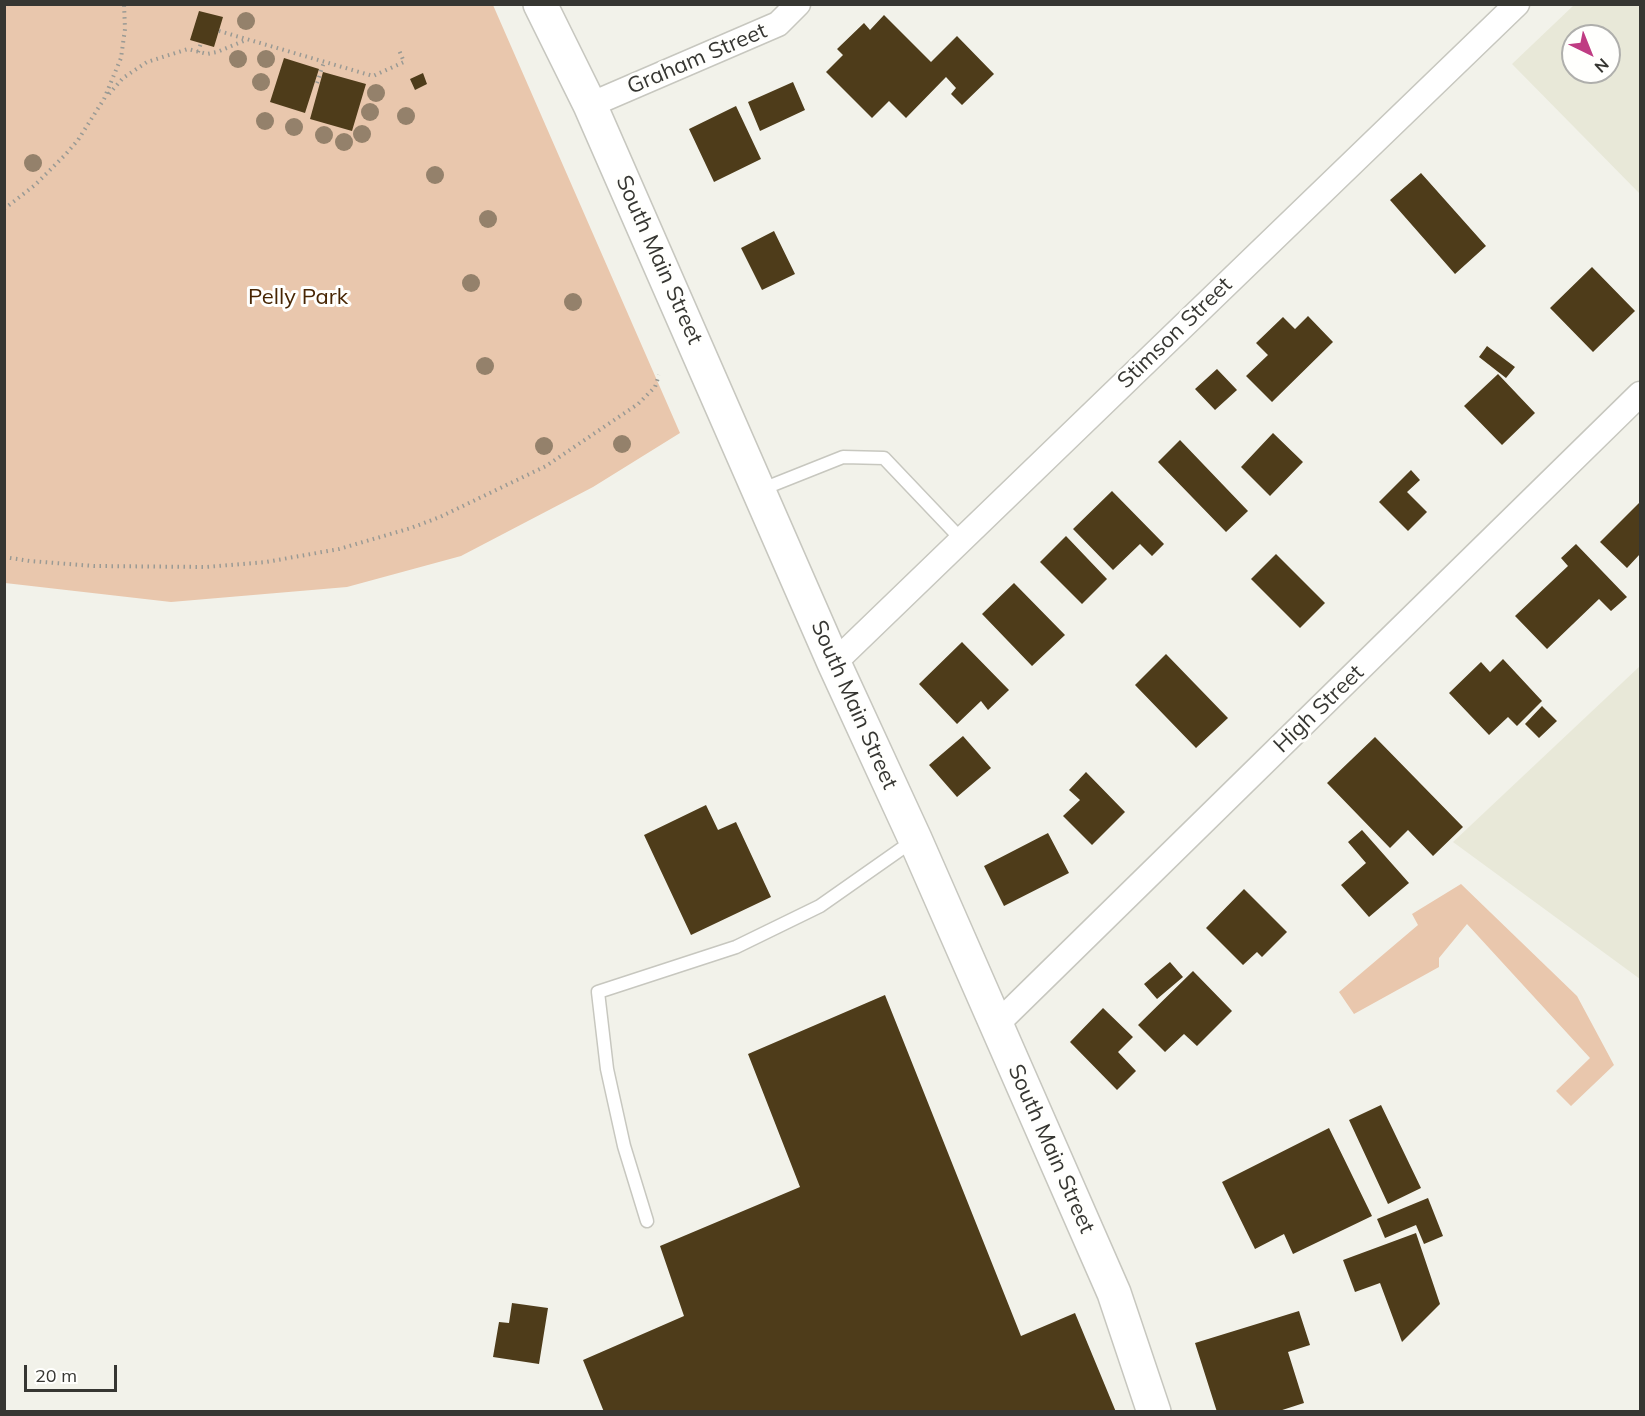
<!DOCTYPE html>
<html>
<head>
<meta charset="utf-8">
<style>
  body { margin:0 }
  #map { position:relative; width:1645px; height:1416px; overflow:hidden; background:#f2f2ea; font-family:Mulish,sans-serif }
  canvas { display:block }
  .frame { position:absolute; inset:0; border:6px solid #363632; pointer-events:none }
  .north { position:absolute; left:1561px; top:24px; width:60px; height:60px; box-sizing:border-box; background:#fffffd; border:2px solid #afafac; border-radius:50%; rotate:137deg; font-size:16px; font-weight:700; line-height:24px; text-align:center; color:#363632 }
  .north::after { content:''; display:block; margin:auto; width:21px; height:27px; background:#bf3c83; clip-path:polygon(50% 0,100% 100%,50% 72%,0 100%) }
  .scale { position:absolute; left:24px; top:1365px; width:93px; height:27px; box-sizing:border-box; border:3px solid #363632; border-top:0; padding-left:8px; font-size:18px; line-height:21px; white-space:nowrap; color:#363632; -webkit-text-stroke:4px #fffffd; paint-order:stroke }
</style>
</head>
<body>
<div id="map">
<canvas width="1645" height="1416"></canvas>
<div class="frame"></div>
<div class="north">N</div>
<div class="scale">20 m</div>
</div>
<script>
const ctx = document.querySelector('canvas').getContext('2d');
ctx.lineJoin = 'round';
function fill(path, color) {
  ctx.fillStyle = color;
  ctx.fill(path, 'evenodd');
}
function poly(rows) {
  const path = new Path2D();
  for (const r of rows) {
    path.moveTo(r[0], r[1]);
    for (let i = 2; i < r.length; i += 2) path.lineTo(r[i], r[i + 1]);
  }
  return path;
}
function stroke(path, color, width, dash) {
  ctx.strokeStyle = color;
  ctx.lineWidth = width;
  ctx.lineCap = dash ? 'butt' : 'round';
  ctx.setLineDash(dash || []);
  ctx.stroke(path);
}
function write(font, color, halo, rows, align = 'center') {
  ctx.font = font + ' Mulish,sans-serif';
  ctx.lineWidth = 6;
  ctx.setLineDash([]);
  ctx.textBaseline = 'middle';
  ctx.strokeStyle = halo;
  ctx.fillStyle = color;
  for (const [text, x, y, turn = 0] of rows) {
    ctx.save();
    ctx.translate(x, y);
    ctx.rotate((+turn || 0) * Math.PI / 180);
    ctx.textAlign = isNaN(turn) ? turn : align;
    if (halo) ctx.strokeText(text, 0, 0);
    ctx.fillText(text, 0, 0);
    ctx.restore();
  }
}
const built = poly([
  [1574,5,1640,5,1640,194,1512,64],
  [1573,36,1609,36,1609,72,1573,72],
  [1640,666,1640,979,1453,842]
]);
const green = poly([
  [5,5,493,5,680,433,593,487,461,556,347,587,171,602,5,583],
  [1461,884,1577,996,1614,1065,1571,1106,1556,1091,1590,1058,1467,924,1439,958,1439,967,1354,1014,1339,992,1418,925,1412,914]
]);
const building = poly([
  [199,11,223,17,214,47,190,40],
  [884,15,931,62,957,36,994,74,962,105,951,94,956,88,946,77,906,118,889,101,872,118,826,72,843,55,837,49,864,23,870,30],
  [284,58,319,69,305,113,270,102],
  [323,72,366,84,352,131,310,119],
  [423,73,427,84,415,90,410,79],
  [793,82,805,110,760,131,748,102],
  [736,106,761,159,714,182,689,129],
  [1421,173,1486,246,1455,274,1390,200],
  [774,231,795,274,762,290,741,248],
  [1592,267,1635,311,1593,352,1550,308],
  [1308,316,1333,342,1272,402,1246,376,1268,355,1256,343,1283,317,1295,329],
  [1487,346,1515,367,1506,378,1479,357],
  [1217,369,1237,390,1215,410,1195,389],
  [1498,374,1535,413,1502,445,1464,406],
  [1273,433,1303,462,1270,496,1241,467],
  [1180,440,1248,511,1226,532,1158,462],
  [1411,470,1420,480,1407,492,1427,512,1408,531,1379,502],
  [1112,491,1164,544,1152,556,1140,544,1113,570,1073,529],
  [1640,502,1640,554,1627,568,1600,542],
  [1066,536,1107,579,1082,604,1040,562],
  [1576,544,1627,597,1611,611,1599,599,1547,649,1515,616,1568,566,1561,558],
  [1276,554,1325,603,1300,628,1251,579],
  [1014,583,1065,635,1032,666,982,614],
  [962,642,1009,690,988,710,981,701,957,724,919,684],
  [1166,654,1228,718,1196,748,1135,685],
  [1503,659,1542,701,1517,726,1508,717,1489,735,1449,693,1481,662,1490,672],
  [1542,706,1557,721,1539,738,1525,724],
  [963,736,991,768,957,797,929,765],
  [1375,737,1463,827,1433,856,1408,830,1390,848,1327,783],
  [1086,772,1125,812,1092,845,1063,816,1080,800,1069,790],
  [706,805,718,830,736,822,771,897,691,935,644,835],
  [1362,830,1409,883,1369,917,1341,885,1366,863,1348,842],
  [1048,833,1069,873,1004,906,984,866],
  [1244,889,1287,932,1262,957,1257,952,1243,965,1206,928],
  [1170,962,1183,977,1157,999,1144,984],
  [1193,971,1232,1011,1197,1046,1184,1034,1165,1052,1138,1025],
  [885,995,1021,1336,1075,1313,1116,1412,604,1412,583,1360,684,1316,660,1246,800,1187,748,1054],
  [1103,1008,1133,1037,1118,1052,1136,1071,1117,1090,1070,1042],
  [1381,1105,1421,1188,1388,1204,1349,1120],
  [1329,1128,1372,1216,1293,1254,1284,1234,1255,1249,1222,1182],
  [1428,1198,1443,1236,1424,1244,1416,1225,1385,1238,1377,1219],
  [1416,1233,1440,1304,1402,1342,1380,1283,1355,1292,1343,1260],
  [512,1303,548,1308,539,1364,493,1357,499,1322,509,1323],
  [1299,1311,1310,1345,1288,1352,1304,1403,1276,1412,1217,1412,1195,1343]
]);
const path = poly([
  [219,31,373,76,404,62,399,50],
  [198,52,201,43],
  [317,83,324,62],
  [109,94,123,78,147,62,188,49,207,54,217,52,246,40],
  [4,209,35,185,65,155,78,140,104,99,121,58,125,29,124,4],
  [4,557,30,561,94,566,206,567,266,562,339,549,411,528,440,517,546,466,638,404,655,387,659,375]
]);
const lane = poly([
  [760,490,843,457,884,458,961,539],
  [647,1221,624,1146,607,1069,598,992,736,947,820,906,914,840]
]);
const street = poly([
  [590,105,778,24,798,4],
  [834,663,1517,4],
  [996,1025,1640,394]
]);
const secondary = poly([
  [540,4,590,105,834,663,915,839,1114,1293,1154,1412]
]);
const trees = [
  [246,21],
  [238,59],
  [266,59],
  [261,82],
  [376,93],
  [370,112],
  [406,116],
  [265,121],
  [294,127],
  [362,134],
  [324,135],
  [344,142],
  [33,163],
  [435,175],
  [488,219],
  [471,283],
  [573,302],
  [485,366],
  [622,444],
  [544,446]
];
const streetNames = [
  ["Graham Street",697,59,-23],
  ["South Main Street",659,260,66],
  ["Stimson Street",1175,333,-44],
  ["South Main Street",854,705,66],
  ["High Street",1319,709,-44],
  ["South Main Street",1051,1149,66]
];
const parkNames = [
  ["Pelly Park",298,297]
];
fill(built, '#e8e8d8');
fill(green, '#e9c7ad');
fill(building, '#4e3c1a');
stroke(lane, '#c7c7bf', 15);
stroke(street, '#c7c7bf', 27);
stroke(secondary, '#c7c7bf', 36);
stroke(path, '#9a9a94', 4, [1.5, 4.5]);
stroke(lane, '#fff', 12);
stroke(street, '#fff', 24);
stroke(secondary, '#fff', 33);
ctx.fillStyle = '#94816b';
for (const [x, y] of trees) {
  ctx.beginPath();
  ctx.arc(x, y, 9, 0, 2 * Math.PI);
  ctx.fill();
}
write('22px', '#363632', '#fffffd', streetNames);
write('22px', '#472503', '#fffffd', parkNames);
</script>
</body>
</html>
